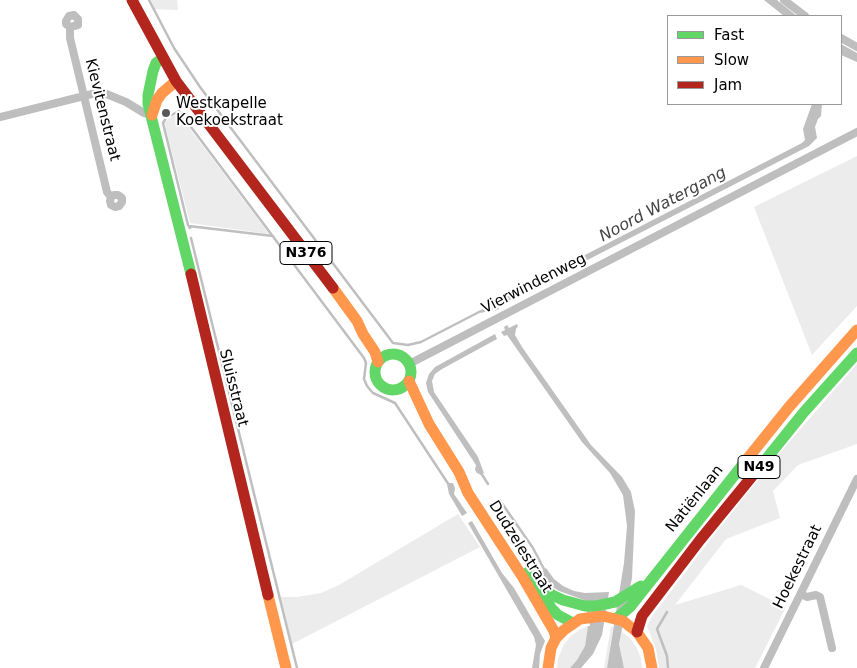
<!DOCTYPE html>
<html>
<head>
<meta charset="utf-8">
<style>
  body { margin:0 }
  #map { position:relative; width:857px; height:668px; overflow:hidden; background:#fff; font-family:"DejaVu Sans",sans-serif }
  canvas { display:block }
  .legend { position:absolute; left:667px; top:15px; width:175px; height:90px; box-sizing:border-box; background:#fff; border:1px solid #999; margin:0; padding:6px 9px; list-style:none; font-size:15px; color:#000 }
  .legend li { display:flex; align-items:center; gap:10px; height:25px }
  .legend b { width:25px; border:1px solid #999 }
</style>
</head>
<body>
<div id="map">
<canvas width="857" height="668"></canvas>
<ul class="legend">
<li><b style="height:6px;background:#63d668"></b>Fast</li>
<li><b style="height:6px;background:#ff974d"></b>Slow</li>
<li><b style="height:6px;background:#b3261e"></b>Jam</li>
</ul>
</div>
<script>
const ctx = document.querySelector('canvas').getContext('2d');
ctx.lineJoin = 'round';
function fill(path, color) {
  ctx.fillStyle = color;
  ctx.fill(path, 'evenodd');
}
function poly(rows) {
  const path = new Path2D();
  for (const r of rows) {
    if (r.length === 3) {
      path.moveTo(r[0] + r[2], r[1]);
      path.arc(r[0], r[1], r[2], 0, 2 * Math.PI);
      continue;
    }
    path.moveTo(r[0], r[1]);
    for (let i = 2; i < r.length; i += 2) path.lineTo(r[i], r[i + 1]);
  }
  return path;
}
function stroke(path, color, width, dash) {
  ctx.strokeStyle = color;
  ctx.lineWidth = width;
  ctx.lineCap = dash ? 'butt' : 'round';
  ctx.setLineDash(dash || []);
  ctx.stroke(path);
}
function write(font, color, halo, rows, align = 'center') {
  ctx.font = font + ' "DejaVu Sans",sans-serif';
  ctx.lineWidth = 4;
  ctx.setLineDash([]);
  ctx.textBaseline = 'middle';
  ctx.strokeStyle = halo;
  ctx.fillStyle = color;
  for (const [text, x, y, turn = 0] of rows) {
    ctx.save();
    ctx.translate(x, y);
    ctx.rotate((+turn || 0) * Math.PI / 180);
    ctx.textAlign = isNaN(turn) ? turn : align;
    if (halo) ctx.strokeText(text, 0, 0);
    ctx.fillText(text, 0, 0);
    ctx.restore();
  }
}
const green = poly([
  [151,0,177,0,178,10,155,9],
  [178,113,269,234,190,223,166,129,165,123,168,119],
  [857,156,857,306,812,355,754,207],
  [857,364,857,444,798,465,773,491,780,518,726,539,675,605,741,585,786,607,755,668,659,668,656,649,647,626,653,615,706,545,777,456],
  [458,514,480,547,292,644,281,597,297,597,321,593,339,585],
  [588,626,585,646,577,660,570,668,557,668,558,659,564,644,571,636,579,630],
  [611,626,613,627,610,649,607,668,604,668],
  [621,631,630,638,637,648,641,659,642,668,624,668,619,644]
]);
const water = poly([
  [764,0,777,0,797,16,784,16],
  [841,44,857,53,857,62,841,55],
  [812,104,822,104,821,116,818,119,815,127,817,138,809,146,498,306,499,309,495,311,494,309,481,313,480,311,488,305,802,143,805,140,803,129],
  [517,324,518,326,516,329,515,335,522,347,591,445,622,477,631,492,635,511,632,578,619,644,624,668,607,668,624,563,627,526,623,495,610,473,582,442,507,335,504,336,501,332,505,330,504,327,507,325,509,328],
  [495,334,497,339,442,369,435,374,432,381,434,392,478,457,484,473,481,475,477,473,475,470,476,465,472,459,428,392,426,383,429,374,435,367],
  [449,483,453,483,455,488,454,494,467,513,462,516,449,494,447,484],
  [472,521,502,573,514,588,545,641,540,654,539,668,532,668,536,645,534,637,468,523],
  [546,568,554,579,563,586,574,591,585,593,609,592,602,635,593,654,581,668,570,668,577,660,585,646,588,626,590,626,584,600,559,591,553,587,541,573]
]);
const stream = poly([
  [149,0,174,48,200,87,393,343,408,345,421,342,481,311],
  [189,226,273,236],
  [190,228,188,225,163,123,166,118,179,111,364,358,366,363,364,379,367,386,373,393,395,403,449,485],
  [191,238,297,668],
  [481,473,488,484],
  [499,499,533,548,545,571],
  [667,612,657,629,667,656,668,668]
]);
const street = poly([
  [784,0,805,16],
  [70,27,78,25,78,19,74,15,69,16,66,21,66,24,70,27,70,38,107,192,111,197,110,201,111,205,115,207,119,206,122,202,122,198,118,195,114,195,111,197],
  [841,38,857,47],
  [0,117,96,93,104,93,126,102,144,113,152,115],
  [409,364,857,132],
  [801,594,807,597,816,595,820,597,832,648],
  [764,668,857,479]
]);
const fast = poly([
  [163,58,156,63,153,71,148,95,148,104,191,274],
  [393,372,18],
  [763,463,804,412,857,353],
  [528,572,552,595,563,600,585,606,596,606,615,602,641,586],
  [537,586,552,609,558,615,573,623],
  [617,618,630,607,748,458]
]);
const slow = poly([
  [152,115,157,100,162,93,176,81],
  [333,288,357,321,363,334,375,352,378,362],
  [409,381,429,424,459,472,468,493,522,576,554,631,556,638],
  [748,458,789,407,857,330],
  [268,595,286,668],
  [548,668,551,648,556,638,564,630,580,619,603,616,623,621,637,632,648,648,652,668]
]);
const jam = poly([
  [132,0,176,81,333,288],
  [191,274,268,595],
  [637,632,642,616,700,540,763,463]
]);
const markers = [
  [166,113,5,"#595959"]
];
const shields = [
  [306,253,52],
  [759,467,42]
];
const shieldNames = [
  ["N376",306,253],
  ["N49",759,467]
];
const poiNames = [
  ["Westkapelle",176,104],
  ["Koekoekstraat",176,121]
];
const streetNames = [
  ["Kievitenstraat",102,110,76],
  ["Vierwindenweg",534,284,-27],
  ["Sluisstraat",233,388,76],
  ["Natiënlaan",695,499,-51],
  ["Dudzelestraat",520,547,58],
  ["Hoekestraat",798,567,-64]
];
const waterNames = [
  ["Noord Watergang",663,205,-28]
];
fill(green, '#ececec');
fill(water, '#bfbfbf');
stroke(stream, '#bfbfbf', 2.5);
stroke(street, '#bebebe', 8);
stroke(fast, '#63d668', 11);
stroke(slow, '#ff974d', 11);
stroke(jam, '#b3261e', 11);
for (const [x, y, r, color] of markers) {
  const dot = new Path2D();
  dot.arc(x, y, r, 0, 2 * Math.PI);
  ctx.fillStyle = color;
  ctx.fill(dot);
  stroke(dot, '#fff', 2);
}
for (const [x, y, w] of shields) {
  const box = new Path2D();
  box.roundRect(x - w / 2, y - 11.5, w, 23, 4);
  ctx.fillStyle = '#fff';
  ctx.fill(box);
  stroke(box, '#000', 1);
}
write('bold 14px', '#000', null, shieldNames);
write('15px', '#000', '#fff', poiNames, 'left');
write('15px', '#000', '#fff', streetNames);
write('italic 16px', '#444', '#fff', waterNames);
</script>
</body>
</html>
